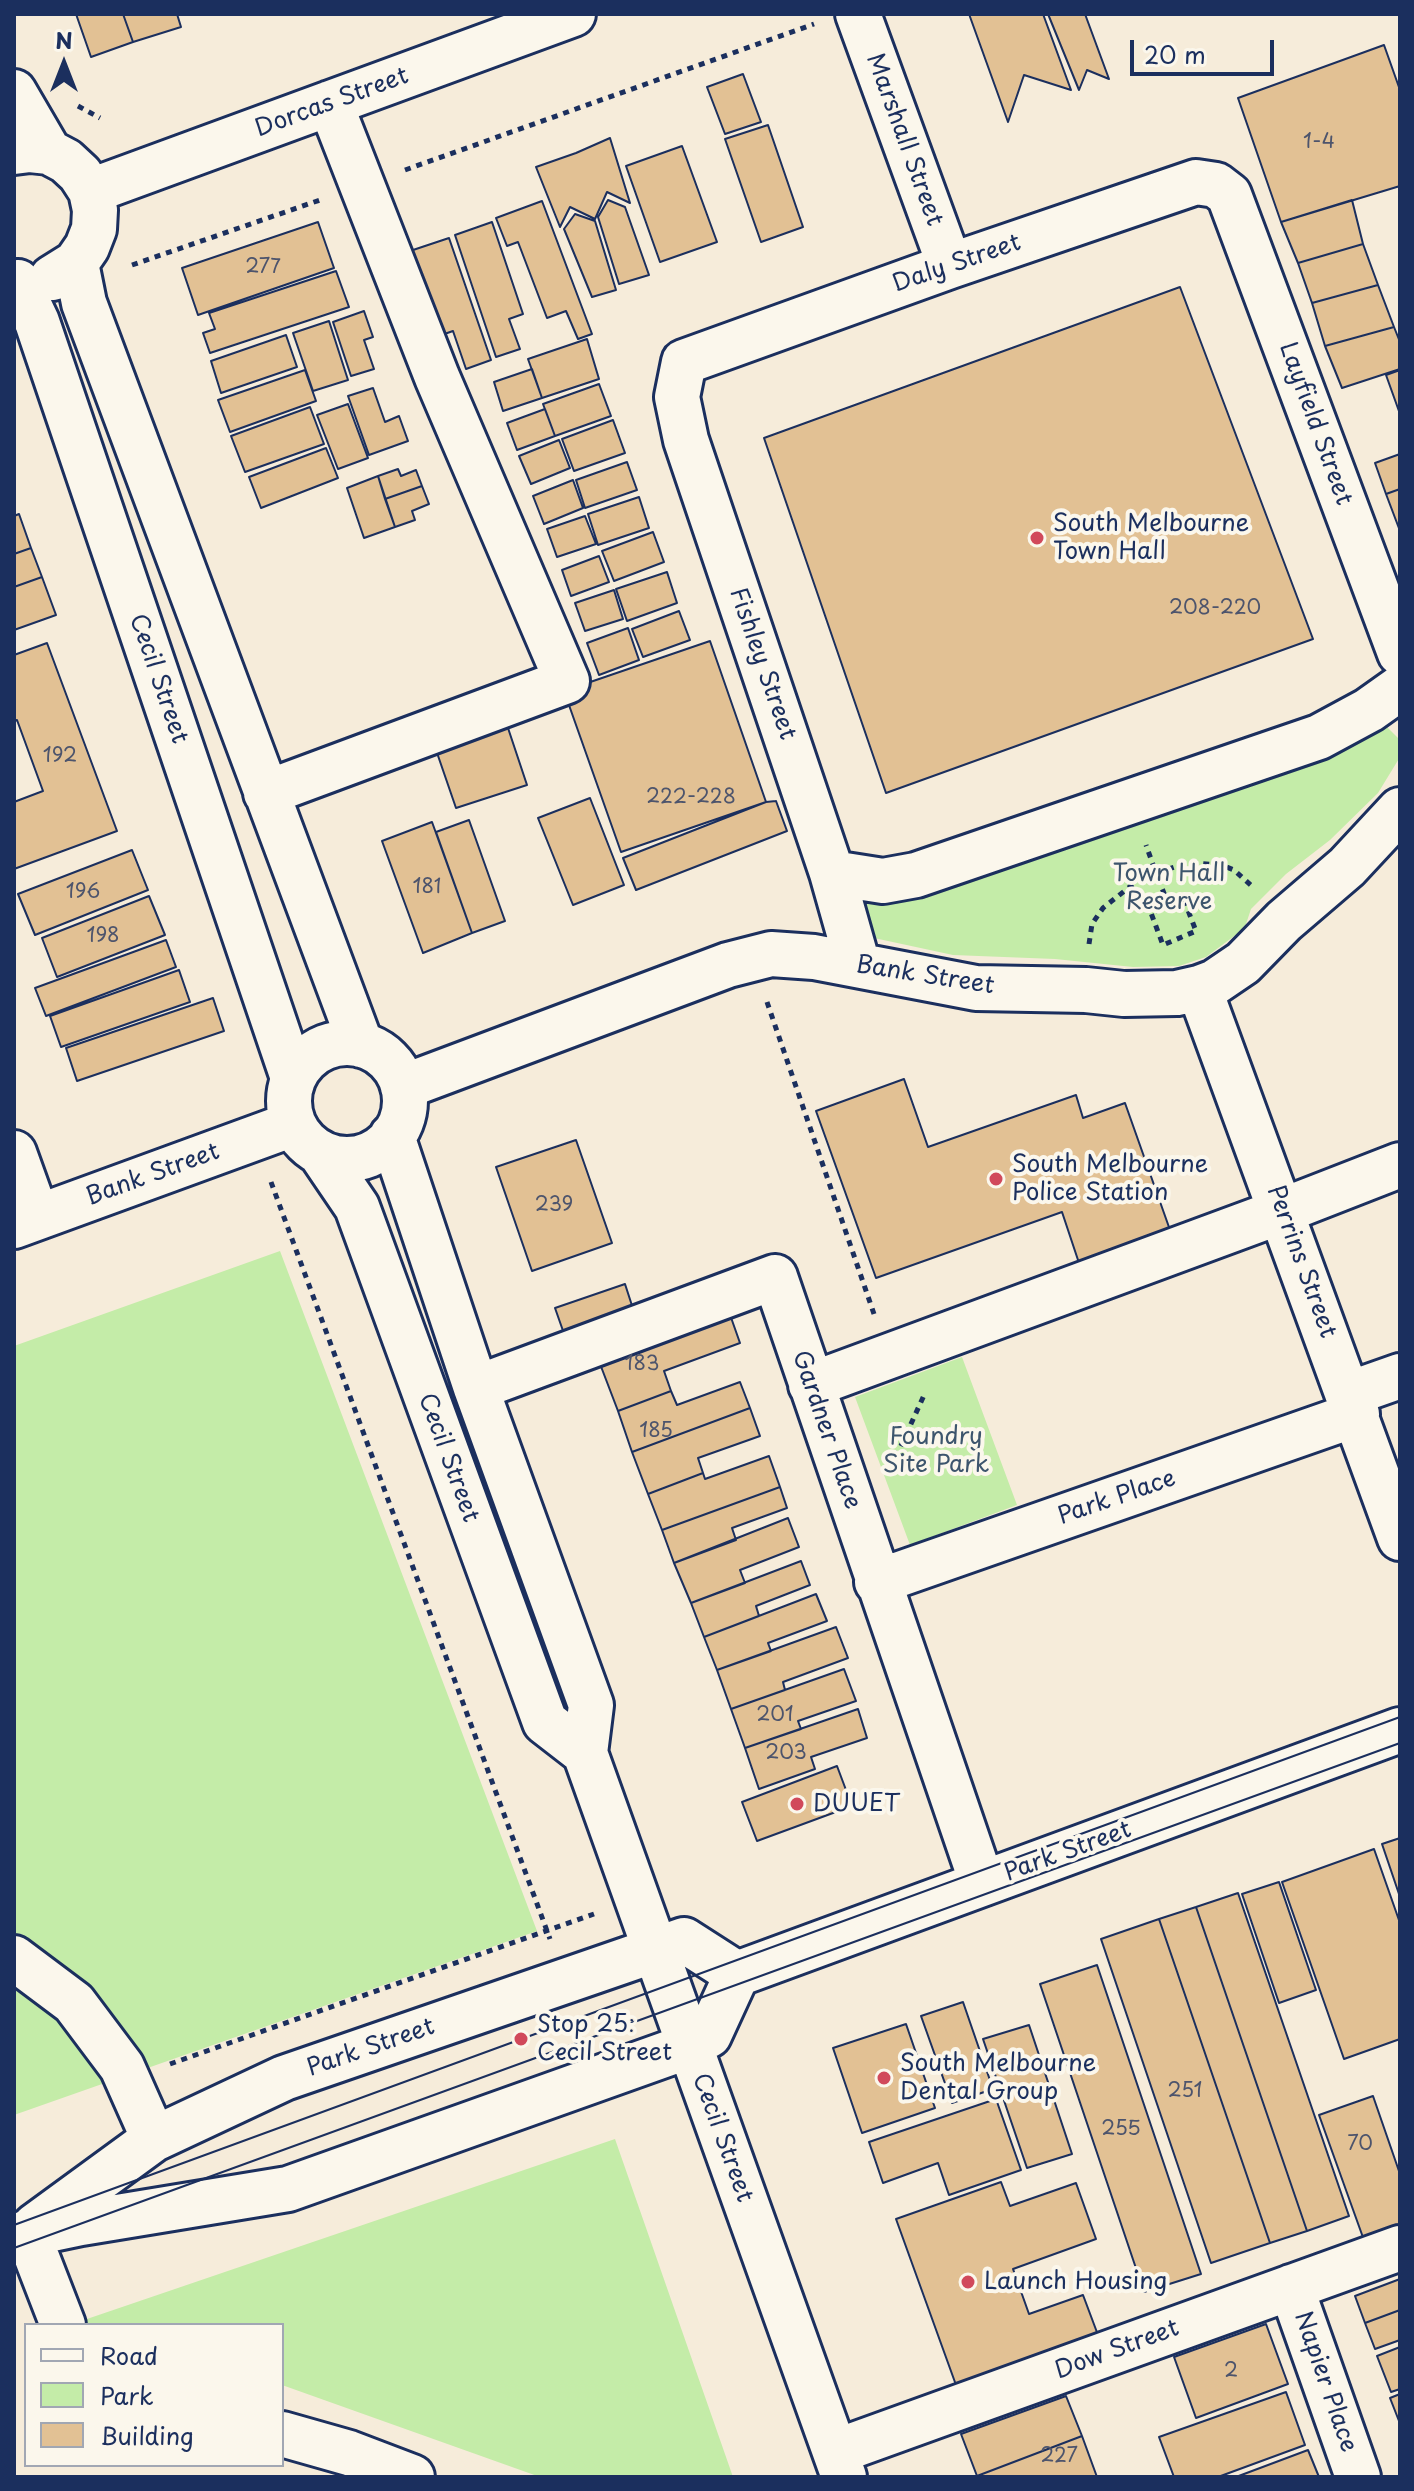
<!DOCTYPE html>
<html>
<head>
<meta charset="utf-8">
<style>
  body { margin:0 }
  #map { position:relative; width:1414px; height:2491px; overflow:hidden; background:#f6ecda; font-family:"Playpen Sans",sans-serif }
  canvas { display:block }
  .frame { position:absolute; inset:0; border:16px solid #1b2f5e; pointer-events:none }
  .legend { position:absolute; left:24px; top:2323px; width:260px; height:144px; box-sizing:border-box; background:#fbf7ec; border:2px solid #a1a7b3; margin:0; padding:10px 14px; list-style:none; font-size:24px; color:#1b2f5e }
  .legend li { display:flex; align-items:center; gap:16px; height:40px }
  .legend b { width:40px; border:2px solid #a1a7b3 }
  .north { position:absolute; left:24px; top:24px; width:80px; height:80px; -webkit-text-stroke:6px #fbf7ec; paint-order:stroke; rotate:0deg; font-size:22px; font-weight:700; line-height:32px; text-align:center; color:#1b2f5e }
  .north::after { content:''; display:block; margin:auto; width:28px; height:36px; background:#1b2f5e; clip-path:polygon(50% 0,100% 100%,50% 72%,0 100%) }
  .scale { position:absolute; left:1130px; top:40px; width:144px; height:36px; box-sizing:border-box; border:4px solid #1b2f5e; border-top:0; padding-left:10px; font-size:24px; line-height:28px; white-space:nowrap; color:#1b2f5e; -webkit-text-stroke:6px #fbf7ec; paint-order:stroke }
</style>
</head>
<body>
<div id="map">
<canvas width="1414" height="2491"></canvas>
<div class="frame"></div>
<ul class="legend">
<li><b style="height:10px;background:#fbf7ec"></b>Road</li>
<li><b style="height:22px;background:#c4eca8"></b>Park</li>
<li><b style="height:22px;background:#e2c194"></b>Building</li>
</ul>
<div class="north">N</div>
<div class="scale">20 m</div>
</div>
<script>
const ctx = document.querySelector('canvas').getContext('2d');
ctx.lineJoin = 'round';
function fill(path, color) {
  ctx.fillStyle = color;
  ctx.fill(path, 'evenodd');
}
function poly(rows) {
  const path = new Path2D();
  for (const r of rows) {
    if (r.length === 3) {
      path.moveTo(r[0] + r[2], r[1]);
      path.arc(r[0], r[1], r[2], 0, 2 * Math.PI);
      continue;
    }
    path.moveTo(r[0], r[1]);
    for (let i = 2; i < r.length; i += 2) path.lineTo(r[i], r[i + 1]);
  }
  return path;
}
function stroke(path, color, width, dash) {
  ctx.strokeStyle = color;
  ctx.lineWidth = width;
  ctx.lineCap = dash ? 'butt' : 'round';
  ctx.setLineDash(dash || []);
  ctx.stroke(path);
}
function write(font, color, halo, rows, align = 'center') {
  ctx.font = font + ' "Playpen Sans",sans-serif';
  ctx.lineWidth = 8;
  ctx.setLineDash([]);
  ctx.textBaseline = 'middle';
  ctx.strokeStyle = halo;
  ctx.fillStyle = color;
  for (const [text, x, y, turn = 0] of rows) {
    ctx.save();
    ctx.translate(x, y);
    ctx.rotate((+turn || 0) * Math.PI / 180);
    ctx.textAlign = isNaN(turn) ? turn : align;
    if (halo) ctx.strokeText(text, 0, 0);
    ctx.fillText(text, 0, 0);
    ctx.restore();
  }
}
const green = poly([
  [1377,717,1400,740,1400,757,1378,793,1330,840,1286,874,1251,909,1246,924,1237,934,1206,957,1179,966,1133,967,1055,959,953,955,874,938,861,904,936,886],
  [280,1251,537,1931,14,2115,14,1346],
  [962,1357,1017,1505,910,1545,855,1397],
  [615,2139,733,2477,540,2477,282,2385,282,2325,86,2325,84,2320]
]);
const building = poly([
  [76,14,123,14,133,42,91,57,76,14],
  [123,14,177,14,181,27,133,42,123,14],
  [969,14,1043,14,1071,90,1024,75,1008,122,969,14],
  [1048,14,1085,14,1109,79,1087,70,1079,90,1048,14],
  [1384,45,1400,90,1400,186,1281,222,1238,98,1384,45],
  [743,74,761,122,725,134,707,87,743,74],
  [768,125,803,227,761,242,725,139,768,125],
  [610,138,630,203,607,192,595,219,570,207,560,227,536,167,576,153,610,138],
  [682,146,717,242,660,262,626,166,682,146],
  [608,200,625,207,649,275,619,284,598,217,608,200],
  [1352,200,1363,244,1298,263,1281,222,1352,200],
  [542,201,592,334,578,339,566,311,547,318,518,242,507,246,496,218,542,201],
  [575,214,595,221,616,290,592,297,564,229,575,214],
  [318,222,334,268,198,315,182,268,318,222],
  [492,222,523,314,509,319,520,349,496,357,455,235,492,222],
  [449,238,491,360,466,369,453,331,430,339,401,254,449,238],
  [1363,244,1378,285,1312,303,1298,263,1363,244],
  [336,271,349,307,210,353,203,333,215,329,209,313,336,271],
  [1378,285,1394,327,1325,346,1312,303,1378,285],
  [1180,287,1313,639,886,793,764,438,1180,287],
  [364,311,373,337,364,340,374,369,351,376,333,322,364,311],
  [329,321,348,380,313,391,293,333,329,321],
  [1394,327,1400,342,1400,369,1342,388,1325,346,1394,327],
  [286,335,297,367,221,393,211,361,286,335],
  [587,339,599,379,542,398,528,359,587,339],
  [532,369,542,398,503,411,494,382,532,369],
  [305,370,316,401,230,432,218,400,305,370],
  [1400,370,1400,414,1386,375,1400,370],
  [599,384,611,416,555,436,543,404,599,384],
  [373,388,385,422,399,416,408,441,369,455,348,396,373,388],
  [348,404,368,458,338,469,317,415,348,404],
  [310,407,324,444,245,472,231,436,310,407],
  [545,409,555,436,517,450,507,423,545,409],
  [613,420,625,453,574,471,562,439,613,420],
  [559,440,570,468,531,484,519,456,559,440],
  [326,448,338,478,261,508,249,477,326,448],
  [1400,454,1400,489,1386,494,1375,463,1400,454],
  [627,462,637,490,585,508,576,480,627,462],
  [398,469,401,476,416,470,422,486,385,499,378,476,398,469],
  [378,476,395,527,364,538,347,488,378,476],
  [573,480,583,508,544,524,533,496,573,480],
  [422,486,429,504,412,511,415,520,395,527,385,499,422,486],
  [1400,489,1400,531,1386,494,1400,489],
  [639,497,649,528,598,545,588,514,639,497],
  [19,514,31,548,14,554,14,516,19,514],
  [585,516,596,544,557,557,547,529,585,516],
  [653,532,664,562,614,581,602,551,653,532],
  [31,548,42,577,14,587,14,554,31,548],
  [599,556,609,582,571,596,562,570,599,556],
  [667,572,677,603,627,621,616,589,667,572],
  [42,577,56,615,14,630,14,587,42,577],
  [614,590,623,619,585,631,575,603,614,590],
  [679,611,690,640,643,657,632,629,679,611],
  [628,628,639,660,599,675,587,643,628,628],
  [710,641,766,802,621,852,564,691,710,641],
  [47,643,117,831,14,869,14,802,43,791,17,720,14,721,14,655,47,643],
  [506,722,527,785,456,808,435,747,506,722],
  [590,798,624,885,573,905,538,818,590,798],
  [776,801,787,831,636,890,623,858,766,802,776,801],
  [469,820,505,921,472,933,436,832,469,820],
  [432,822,472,933,423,953,382,841,432,822],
  [132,850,148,890,35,935,18,894,132,850],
  [149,896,165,935,57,977,42,938,149,896],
  [166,940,176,967,46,1016,35,988,166,940],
  [179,970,190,1002,61,1047,50,1016,179,970],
  [213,998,224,1031,77,1081,66,1048,213,998],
  [904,1079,928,1147,1076,1095,1083,1118,1125,1103,1170,1230,1079,1263,1062,1212,876,1278,816,1111,904,1079],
  [576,1140,612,1243,532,1271,496,1167,576,1140],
  [625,1284,637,1321,568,1345,555,1308,625,1284],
  [728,1309,740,1343,664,1371,671,1391,618,1411,597,1356,728,1309],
  [740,1382,750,1408,632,1452,618,1411,671,1391,677,1405,740,1382],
  [750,1408,760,1436,698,1458,703,1473,648,1494,632,1452,750,1408],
  [769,1456,780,1487,662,1530,648,1494,703,1473,705,1479,769,1456],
  [780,1487,787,1508,732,1528,736,1540,674,1563,662,1530,780,1487],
  [788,1518,799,1547,740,1570,745,1583,691,1603,674,1563,788,1518],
  [801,1561,810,1585,756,1606,759,1616,704,1637,691,1603,801,1561],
  [816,1594,827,1621,768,1643,771,1651,717,1670,704,1637,816,1594],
  [836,1627,848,1658,783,1682,785,1690,731,1709,717,1670,836,1627],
  [844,1669,856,1701,798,1721,801,1729,745,1748,731,1709,844,1669],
  [858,1709,867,1738,811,1757,815,1769,759,1789,745,1748,858,1709],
  [837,1766,852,1806,757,1841,742,1802,837,1766],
  [1400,1838,1400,1897,1382,1844,1400,1838],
  [1374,1849,1400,1923,1400,2039,1344,2059,1282,1882,1374,1849],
  [1279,1882,1316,1990,1279,2003,1242,1894,1279,1882],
  [1238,1893,1349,2216,1307,2231,1196,1907,1238,1893],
  [1196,1907,1307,2231,1270,2243,1159,1919,1196,1907],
  [1159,1919,1270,2243,1211,2263,1101,1939,1159,1919],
  [1097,1965,1201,2274,1144,2292,1040,1984,1097,1965],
  [963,2002,993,2089,952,2103,921,2016,963,2002],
  [906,2024,935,2108,862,2133,833,2048,906,2024],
  [1029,2025,1072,2154,1027,2168,983,2039,1029,2025],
  [1373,2096,1400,2174,1400,2230,1365,2243,1319,2115,1373,2096],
  [996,2099,1021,2170,949,2195,938,2163,883,2183,869,2142,996,2099],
  [1001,2182,1010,2206,1076,2183,1096,2239,1013,2269,1029,2314,1083,2295,1098,2335,956,2385,896,2219,1001,2182],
  [1400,2279,1400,2310,1365,2323,1355,2296,1400,2279],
  [1400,2310,1400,2340,1375,2349,1365,2323,1400,2310],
  [1266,2324,1288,2384,1196,2418,1174,2357,1266,2324],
  [1400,2347,1400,2389,1391,2392,1377,2356,1400,2347],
  [1286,2392,1305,2445,1218,2477,1174,2477,1159,2437,1286,2392],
  [1400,2394,1400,2421,1399,2421,1390,2398,1400,2394],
  [1066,2396,1082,2436,977,2476,961,2434,1066,2396],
  [1082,2436,1097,2477,977,2477,977,2476,1082,2436],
  [1308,2450,1319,2477,1236,2477,1308,2450]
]);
const path = poly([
  [78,106,100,118],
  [405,170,814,24],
  [132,265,320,200],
  [1184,900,1196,931,1163,945,1151,913,1184,900],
  [1169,906,1156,873,1178,866,1197,863,1224,866,1234,870,1254,888],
  [1089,944,1092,924,1103,908,1132,885,1156,873,1146,845],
  [767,1002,874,1314],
  [271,1182,550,1939],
  [891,1468,925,1393],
  [170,2064,594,1914]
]);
const minor = poly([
  [858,14,950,266],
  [14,92,49,152],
  [14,152,30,150,49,152,66,161,80,174,91,191,95,210,94,229,87,247,76,263,52,278],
  [91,191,573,14],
  [76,263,84,303,361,1045],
  [18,282,37,322,293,1078],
  [266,793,567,681,437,377,330,103],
  [832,873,883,881,916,875,1319,737,1369,710,1400,688],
  [858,965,832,873,686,440,677,397,684,362,950,266,1196,182,1216,185,1229,195,1400,653],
  [1199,988,1400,1538],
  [347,1101,58],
  [403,1087,728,965,771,954,814,957,976,988,1086,990,1124,994,1177,993,1199,988,1215,982,1243,963,1284,921,1347,867,1400,810],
  [392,1136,476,1388,591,1705,585,1753,844,2477],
  [14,1153,37,1217],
  [321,1154,357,1207,545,1722,585,1753],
  [14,1226,293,1124],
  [811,1385,1282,1211,1400,1165],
  [476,1388,775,1277,982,1883],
  [1349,1394,1400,1376],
  [877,1582,1357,1414],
  [14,1958,74,2003,122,2067,154,2139],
  [35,2226,154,2139,284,2078,684,1940,737,1974],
  [27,2232,63,2325],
  [14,2237,81,2223,288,2189,689,2046,709,2035,737,1974,1400,1730],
  [1291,2287,1358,2477],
  [282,2434,349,2453,412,2477],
  [835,2452,1400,2248]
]);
const tram = poly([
  [14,2225,1400,1717],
  [14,2248,1400,1743]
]);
const markers = [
  [1037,538,8,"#d1495b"],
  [996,1179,8,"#d1495b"],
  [797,1804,8,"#d1495b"],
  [521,2039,8,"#d1495b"],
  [884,2078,8,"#d1495b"],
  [968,2282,8,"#d1495b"]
];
const numberNames = [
  ["1-4",1319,142],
  ["277",263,267],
  ["208-220",1215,608],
  ["192",60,756],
  ["222-228",691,797],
  ["181",427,887],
  ["196",83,892],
  ["198",103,936],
  ["239",554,1205],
  ["183",642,1364],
  ["185",656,1431],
  ["201",775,1715],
  ["203",786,1753],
  ["251",1185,2091],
  ["255",1121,2129],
  ["70",1360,2144],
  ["2",1231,2371],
  ["227",1059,2456]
];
const streetNames = [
  ["Dorcas Street",332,103,-20],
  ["Marshall Street",904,140,70],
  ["Daly Street",957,264,-19],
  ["Layfield Street",1315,424,70],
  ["Fishley Street",762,664,71],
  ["Cecil Street",158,679,71],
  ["Bank Street",925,976,9],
  ["Bank Street",153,1175,-20],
  ["Perrins Street",1301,1262,70],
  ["Gardner Place",826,1430,71],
  ["Cecil Street",448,1458,70],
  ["Park Place",1117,1498,-19],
  ["Park Street",1068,1852,-20],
  ["Park Street",371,2048,-19],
  ["Cecil Street",722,2138,70],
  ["Dow Street",1117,2350,-20],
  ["Napier Place",1325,2382,71]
];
const poiNames = [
  ["South Melbourne",1053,524],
  ["Town Hall",1053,552],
  ["South Melbourne",1012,1165],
  ["Police Station",1012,1193],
  ["DUUET",813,1804],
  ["Stop 25:",537,2025],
  ["Cecil Street",537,2053],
  ["South Melbourne",900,2064],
  ["Dental Group",900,2092],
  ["Launch Housing",984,2282]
];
const parkNames = [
  ["Town Hall",1169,874],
  ["Reserve",1169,902],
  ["Foundry",936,1437],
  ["Site Park",936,1465]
];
fill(green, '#c4eca8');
fill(building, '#e2c194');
stroke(building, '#1b2f5e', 2);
stroke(minor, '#1b2f5e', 50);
stroke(path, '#1b2f5e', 5, [6, 6]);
stroke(minor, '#fbf7ec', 44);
stroke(tram, '#1b2f5e', 2);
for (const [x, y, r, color] of markers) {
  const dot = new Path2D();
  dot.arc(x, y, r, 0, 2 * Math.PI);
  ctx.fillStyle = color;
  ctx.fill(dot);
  stroke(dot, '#fbf7ec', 3);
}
write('20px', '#4d546c', null, numberNames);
write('24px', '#1b2f5e', '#fbf7ec', streetNames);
write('24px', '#1b2f5e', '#fbf7ec', poiNames, 'left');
write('24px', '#3d556d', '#fbf7ec', parkNames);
</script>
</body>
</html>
